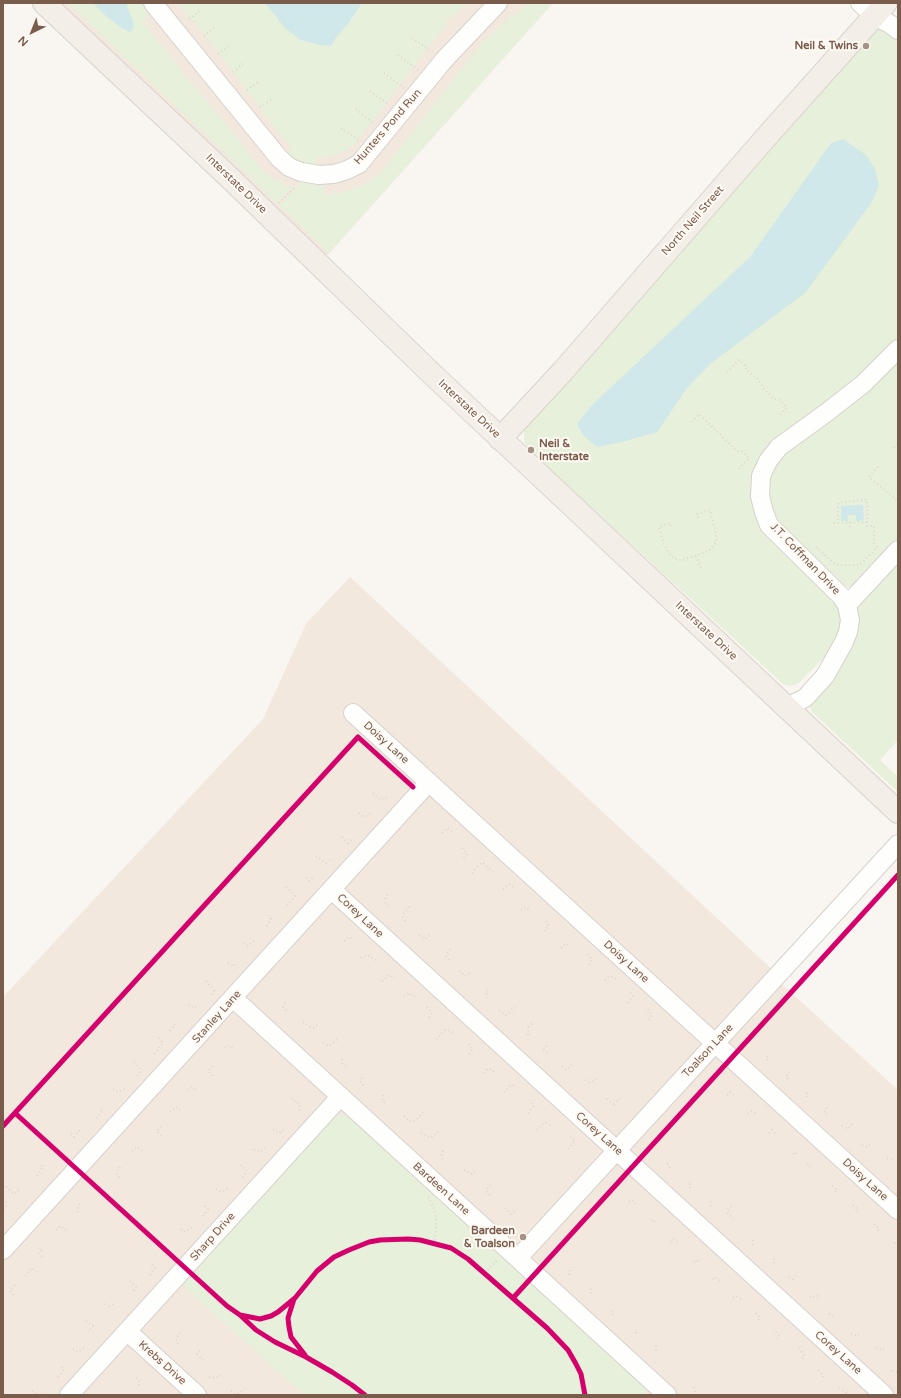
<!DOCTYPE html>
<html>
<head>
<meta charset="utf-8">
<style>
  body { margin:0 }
  #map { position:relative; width:901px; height:1398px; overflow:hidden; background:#f9f5f0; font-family:"Varela Round",sans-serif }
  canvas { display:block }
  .frame { position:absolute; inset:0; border:4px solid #7a5c4d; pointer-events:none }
  .north { position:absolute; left:12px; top:12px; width:40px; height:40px; -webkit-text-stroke:3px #fffaf3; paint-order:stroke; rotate:223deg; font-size:11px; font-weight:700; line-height:16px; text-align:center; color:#7a5c4d }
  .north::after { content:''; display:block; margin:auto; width:14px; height:18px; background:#7a5c4d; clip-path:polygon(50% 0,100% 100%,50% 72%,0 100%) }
</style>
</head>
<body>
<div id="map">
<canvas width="901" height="1398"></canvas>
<div class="frame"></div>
<div class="north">N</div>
</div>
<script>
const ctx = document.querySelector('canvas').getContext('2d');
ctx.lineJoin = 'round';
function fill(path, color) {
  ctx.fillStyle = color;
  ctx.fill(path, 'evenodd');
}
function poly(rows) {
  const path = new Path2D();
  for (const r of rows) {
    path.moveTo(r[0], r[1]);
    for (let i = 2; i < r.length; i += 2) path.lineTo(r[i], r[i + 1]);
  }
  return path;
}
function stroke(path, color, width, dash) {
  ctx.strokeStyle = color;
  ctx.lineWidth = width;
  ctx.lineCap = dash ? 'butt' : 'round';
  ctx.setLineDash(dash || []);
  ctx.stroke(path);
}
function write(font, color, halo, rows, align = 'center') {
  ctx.font = font + ' "Varela Round",sans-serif';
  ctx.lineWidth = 4;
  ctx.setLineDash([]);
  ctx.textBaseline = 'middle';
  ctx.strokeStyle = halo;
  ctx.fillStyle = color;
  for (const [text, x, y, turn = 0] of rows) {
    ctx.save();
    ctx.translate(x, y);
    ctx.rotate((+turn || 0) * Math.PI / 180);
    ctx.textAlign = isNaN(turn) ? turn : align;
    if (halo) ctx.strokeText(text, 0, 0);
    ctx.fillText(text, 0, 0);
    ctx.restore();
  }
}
const residential = poly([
  [57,3,553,3,325,258],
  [350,577,777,974,774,977,898,1090,898,1395,3,1395,3,997,263,719,306,624]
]);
const green = poly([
  [68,3,141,3,150,15,142,22,172,58,189,81,190,81,229,128,261,169,277,182,281,177,283,187,295,185,277,203],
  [178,3,467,3,451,19,448,17,445,20,447,23,354,145,343,152,331,156,318,156,316,168,308,167,286,156,292,147,283,138,211,43],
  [529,3,553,3,329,253,279,205,298,186,300,181,314,184,323,184,324,195,345,192,370,181,381,172,482,43,512,15,514,17],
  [881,25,898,35,898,338,861,376,800,423,753,492,838,600,843,620,835,646,800,682,795,685,789,686,783,684,530,451,524,442,524,431,530,422,745,174],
  [898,360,898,542,853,587,846,587,837,581,828,570,781,527,774,516,769,504,768,487,772,471,783,454,830,422,847,408],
  [898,560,898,740,880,760,898,777,898,792,811,711,809,702,856,608],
  [342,1114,351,1118,641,1382,646,1390,646,1395,304,1395,181,1284,332,1119,337,1115]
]);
const water = poly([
  [93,3,126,3,134,24,132,31,129,32,122,28,106,16],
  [265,3,362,3,349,22,335,39,331,46,320,45,301,40,285,28],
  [843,139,866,155,875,169,879,185,872,202,805,293,710,364,687,388,657,432,622,442,597,447,583,435,577,424,592,405,750,257,831,143],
  [863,505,864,520,856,521,856,515,848,515,848,521,841,521,841,506]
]);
const path = poly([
  [189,19,202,9],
  [204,36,216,26],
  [412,38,432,52],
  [218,54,230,45],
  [398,55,418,70],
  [233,72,244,63],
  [384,73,404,88],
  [247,90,258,82],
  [370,91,389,105],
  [260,107,272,99],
  [356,109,373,123],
  [341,128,360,141],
  [279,203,296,186],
  [727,372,739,360,746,366,746,370,757,378,764,389,774,399,780,400,787,407,780,415],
  [692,422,699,414,737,451,741,451,749,458,739,469],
  [894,448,898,444],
  [878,467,869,477,898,501],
  [850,522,850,527],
  [834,523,838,523,867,522,867,500,840,502,838,504,838,523],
  [671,526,670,523,659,527,664,544,670,555,678,560,683,560,709,551,716,542,716,533,710,510,697,514,698,518],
  [816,547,836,565,860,565,877,547,874,543,874,526,867,526,867,522],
  [696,556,701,569],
  [373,793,381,800,384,799,388,797],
  [359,813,363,816,367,816,370,813],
  [442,833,447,828,453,832],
  [342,837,348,843,354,838],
  [462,848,467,854,463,859],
  [316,856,326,863,329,860],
  [472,873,481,863,483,863,493,872],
  [306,878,309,881,313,877],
  [286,887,295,896,287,906],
  [503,889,509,884,515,889],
  [388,906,385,902,385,899,389,892],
  [521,910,525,907,531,911],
  [405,921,403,917,403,914,411,905],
  [267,926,271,919,269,915],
  [544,931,549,926,545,921],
  [419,935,425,939,430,935],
  [344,941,349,937,354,940],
  [244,943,248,946,255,940],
  [561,948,565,944,567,944,570,947],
  [588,954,592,960,588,966],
  [361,958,367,955,376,960],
  [449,960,446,956,451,948],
  [228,963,234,966,238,963],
  [459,971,465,976,470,973],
  [605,980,610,976,616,979],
  [206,981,213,989,214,991,211,996],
  [382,981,389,975,395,979],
  [404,996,409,993,416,997],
  [488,998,486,993,489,988],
  [285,1003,283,1007,288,1012],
  [628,1003,633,996,629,991],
  [189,1005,195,1008,199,1004],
  [427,1007,432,1013,428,1019],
  [648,1009,652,1015,649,1020],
  [499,1010,506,1015,515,1007],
  [303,1022,312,1028,314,1028,317,1025],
  [170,1031,175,1025,173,1023],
  [528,1035,528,1027,532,1023],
  [436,1039,445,1030,448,1030,453,1033],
  [323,1043,329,1046,337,1039],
  [469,1044,473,1049,469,1055],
  [225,1048,229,1045,234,1048],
  [547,1053,544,1050,547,1044],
  [154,1054,163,1043,157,1036],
  [342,1059,342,1063,346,1066],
  [768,1060,766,1058,769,1054],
  [134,1062,140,1069,140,1072,137,1077],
  [562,1066,565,1069,568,1069,574,1063],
  [484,1073,489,1068,494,1072],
  [212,1076,208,1071,213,1066],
  [362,1078,360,1081,364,1086],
  [788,1079,786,1077,789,1072],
  [585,1080,589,1082,592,1082,597,1078],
  [113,1089,118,1092,125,1089],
  [188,1090,193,1087,198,1091],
  [504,1092,511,1085,513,1085,516,1088],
  [383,1095,382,1101,386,1103],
  [727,1095,730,1092,735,1096],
  [807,1097,806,1094,809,1091],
  [291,1098,300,1105,300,1108,298,1111],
  [607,1099,612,1103,614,1104,622,1096],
  [827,1108,824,1113,828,1115],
  [170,1112,176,1107,180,1110],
  [528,1113,534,1106,530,1100],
  [748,1114,752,1111,756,1114],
  [404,1116,409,1121,411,1122,416,1120,423,1112],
  [96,1118,103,1111,99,1108],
  [161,1126,157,1131,161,1136],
  [842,1126,848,1129,853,1123],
  [273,1129,279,1133,285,1129],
  [537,1130,545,1122,553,1126],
  [421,1133,431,1138,439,1131],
  [769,1133,772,1130,777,1135],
  [71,1134,74,1137,80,1130],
  [862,1145,867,1147,871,1144],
  [568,1149,575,1141,570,1136],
  [254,1150,260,1152,265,1148],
  [132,1151,137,1147,143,1151],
  [443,1151,441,1157,445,1161],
  [793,1154,795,1152,798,1155],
  [887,1158,892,1160,894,1159],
  [807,1163,811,1168],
  [240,1165,247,1171,242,1178],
  [120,1167,116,1173,120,1178],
  [670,1168,668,1164,670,1162],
  [464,1170,472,1174,477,1170],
  [37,1176,43,1167,39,1164],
  [3,1184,14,1194,19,1190],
  [832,1186,837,1190,834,1194],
  [690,1188,689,1185,692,1181],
  [216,1189,222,1192,228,1188],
  [490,1195,486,1191,491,1184],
  [428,1197,433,1206,436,1219,436,1231,434,1244],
  [3,1199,7,1204,3,1211],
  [629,1202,632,1200,637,1205],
  [853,1205,858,1210,856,1213],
  [711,1206,710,1204,711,1200],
  [731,1206,727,1212,733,1219],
  [505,1208,511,1214,517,1209],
  [78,1212,77,1210,80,1204],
  [203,1216,208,1209,204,1205],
  [651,1221,653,1220,657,1224],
  [874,1224,879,1229,877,1232],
  [181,1229,185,1232,192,1227],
  [56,1230,61,1226,69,1232],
  [671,1242,673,1239,678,1242],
  [895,1243,898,1246],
  [753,1245,752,1243,754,1238],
  [42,1257,39,1252,43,1248],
  [694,1262,697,1260,700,1263],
  [774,1263,773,1261,775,1257],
  [570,1270,569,1274,571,1277],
  [485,1273,498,1259],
  [150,1275,155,1268,151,1264],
  [25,1276,32,1268,37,1272],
  [789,1277,793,1279,796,1276],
  [713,1279,715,1277,721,1281],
  [130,1281,136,1287,132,1293],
  [15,1285,10,1291,16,1297],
  [591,1289,590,1291,593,1296],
  [810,1296,812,1298,819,1295],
  [733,1298,736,1296,741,1299],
  [105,1304,109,1306,113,1304],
  [756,1313,760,1317,758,1321],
  [829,1314,834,1316,836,1314],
  [613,1315,612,1311,614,1308],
  [86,1321,93,1326,88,1332],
  [776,1332,779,1336,777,1339],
  [636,1333,635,1332,636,1329],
  [851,1334,857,1336,861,1332],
  [178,1344,176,1339,180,1332],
  [656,1346,656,1351],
  [799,1348,804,1355,804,1357,801,1360],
  [876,1348,882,1350,885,1347],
  [73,1349,78,1352,84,1348],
  [200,1351,197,1354,203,1360],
  [818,1370,823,1376,821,1379],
  [892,1371,898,1373],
  [58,1377,64,1370,60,1365],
  [209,1377,214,1378,218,1377,221,1375],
  [136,1378,140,1382,138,1387],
  [839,1388,846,1392,847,1395],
  [32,1391,37,1395],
  [231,1391,235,1394,238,1394,245,1389],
  [695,1392,694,1388,696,1385],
  [44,1395,47,1392]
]);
const minor = poly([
  [153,3,279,158,289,167,301,172,319,175,334,174,347,170,359,164,444,60,498,3],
  [860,3,874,16,890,24,898,30],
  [847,605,898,550],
  [787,707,805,698,825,676,844,642,848,632,850,620,847,605,841,596,769,525,764,512,760,496,761,476,768,461,779,447,826,413,863,384,898,349],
  [353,713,898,1210],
  [332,890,884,1395],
  [233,998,667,1395],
  [3,1250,429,782],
  [518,1258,898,844],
  [127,1331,197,1395],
  [69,1395,340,1097]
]);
const major = poly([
  [44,3,233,181,432,374,898,812],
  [500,439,563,371,768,135,886,3]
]);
const cycleway = poly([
  [15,1113,227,1306,240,1315,256,1330,275,1342,306,1357,332,1372,352,1385,365,1395],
  [3,1126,358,737,413,787],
  [513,1298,898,875],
  [294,1299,288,1318,289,1327,291,1337,305,1355],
  [240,1315,260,1319,271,1316,278,1312,295,1298,317,1271,334,1257,349,1250,369,1242,380,1240,408,1239,420,1240,451,1248,468,1259,547,1328,568,1350,576,1364,581,1374,585,1395]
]);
const markers = [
  [866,46,4,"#a69286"],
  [531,450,4,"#a69286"],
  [523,1237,4,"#a69286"]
];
const poiNames = [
  ["Neil & Twins",858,46],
  ["Neil &",539,444,"left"],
  ["Interstate",539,457,"left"],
  ["Bardeen",515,1231],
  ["& Toalson",515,1244]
];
const streetNames = [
  ["Hunters Pond Run",388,127,-49],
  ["Interstate Drive",236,184,44],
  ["North Neil Street",693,221,-49],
  ["Interstate Drive",469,409,43],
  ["J.T. Coffman Drive",805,559,46],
  ["Interstate Drive",706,631,43],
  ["Doisy Lane",386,743,42],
  ["Corey Lane",360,916,43],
  ["Doisy Lane",626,962,42],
  ["Stanley Lane",217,1017,-48],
  ["Toalson Lane",708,1051,-47],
  ["Corey Lane",599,1134,42],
  ["Doisy Lane",865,1180,42],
  ["Bardeen Lane",441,1189,42],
  ["Sharp Drive",213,1237,-48],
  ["Corey Lane",838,1353,42],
  ["Krebs Drive",162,1363,42]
];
fill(residential, '#f2e8de');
fill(green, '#e7f0db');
fill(water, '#d0e8ea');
stroke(minor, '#d7d1cb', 20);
stroke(major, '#dad1cc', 24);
stroke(path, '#dcd5d0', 2, [1, 3]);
stroke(minor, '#fefefd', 18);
stroke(major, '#f3eee8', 22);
stroke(cycleway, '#d6006c', 5);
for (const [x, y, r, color] of markers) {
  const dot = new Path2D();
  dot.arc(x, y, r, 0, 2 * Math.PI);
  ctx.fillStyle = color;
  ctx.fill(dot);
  stroke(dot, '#fffaf3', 1.5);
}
write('bold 11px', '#7a5c4d', '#fffaf3', poiNames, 'right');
write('11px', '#7a5c4d', '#fffaf3', streetNames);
</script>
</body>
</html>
